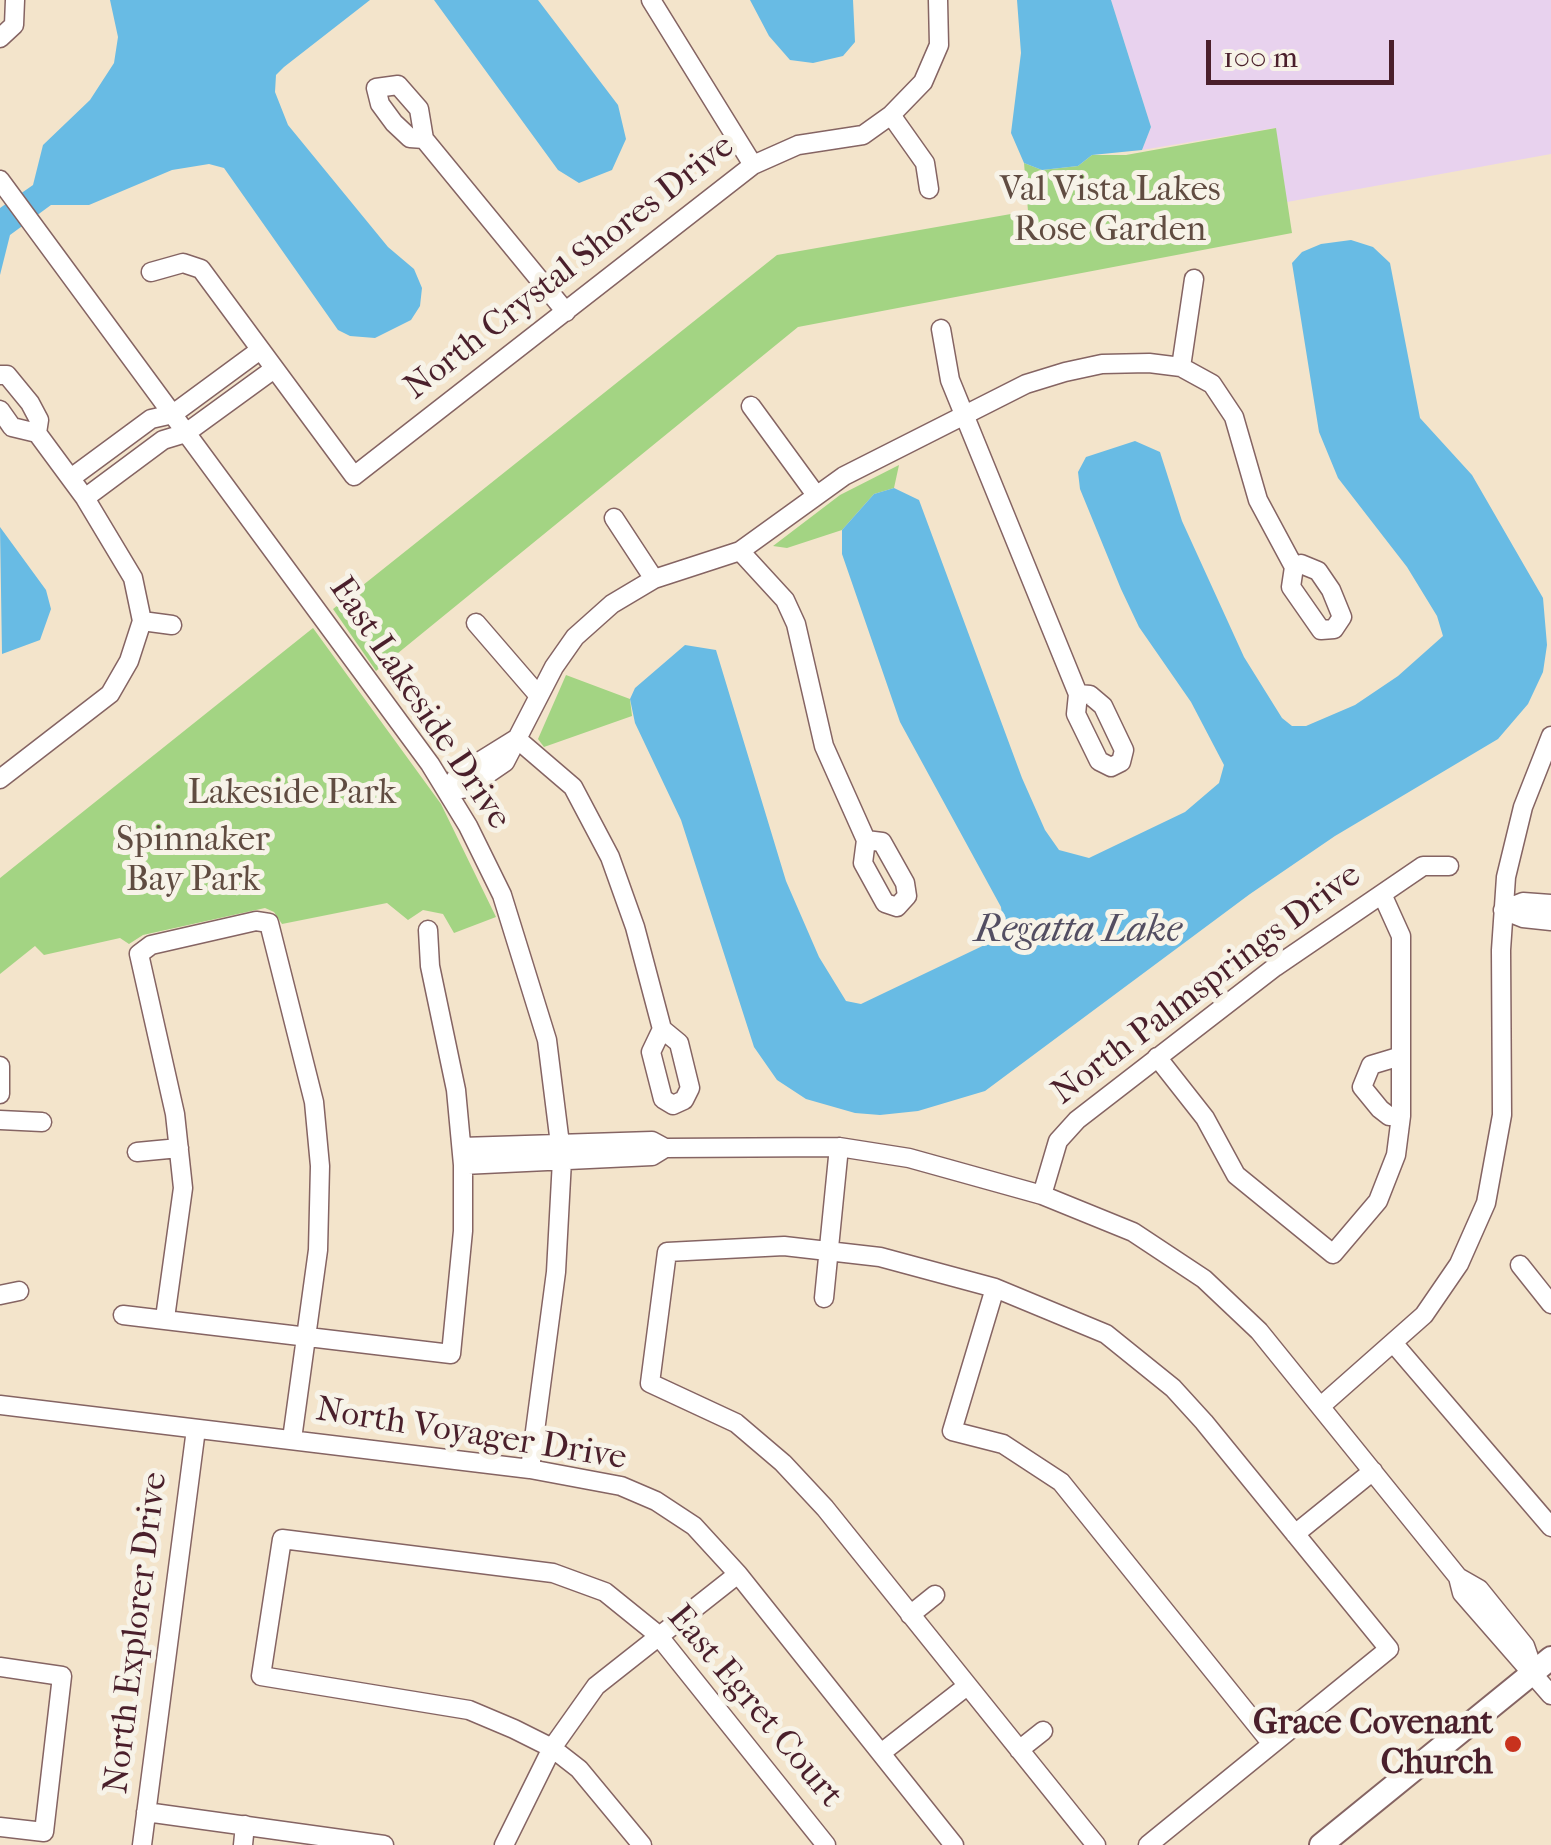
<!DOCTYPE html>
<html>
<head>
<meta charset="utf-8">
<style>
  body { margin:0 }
  #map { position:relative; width:1551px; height:1845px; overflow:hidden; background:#f3e4cb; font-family:"IM FELL French Canon",serif }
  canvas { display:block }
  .scale { position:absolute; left:1206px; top:40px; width:188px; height:45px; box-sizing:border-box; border:5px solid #4a1f2b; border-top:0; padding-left:12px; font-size:30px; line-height:35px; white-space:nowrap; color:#4a1f2b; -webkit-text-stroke:8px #f7f3e8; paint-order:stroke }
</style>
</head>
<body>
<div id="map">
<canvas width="1551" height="1845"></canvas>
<div class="scale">100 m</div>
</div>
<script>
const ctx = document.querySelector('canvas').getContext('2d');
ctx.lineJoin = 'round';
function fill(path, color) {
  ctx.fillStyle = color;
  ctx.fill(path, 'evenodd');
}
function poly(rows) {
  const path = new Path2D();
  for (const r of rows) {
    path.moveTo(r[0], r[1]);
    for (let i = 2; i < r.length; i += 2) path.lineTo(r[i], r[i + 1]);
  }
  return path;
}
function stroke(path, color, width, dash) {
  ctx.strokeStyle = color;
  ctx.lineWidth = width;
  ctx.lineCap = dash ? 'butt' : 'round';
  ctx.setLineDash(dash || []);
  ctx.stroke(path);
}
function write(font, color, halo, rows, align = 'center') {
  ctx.font = font + ' "IM FELL French Canon",serif';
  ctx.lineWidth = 10;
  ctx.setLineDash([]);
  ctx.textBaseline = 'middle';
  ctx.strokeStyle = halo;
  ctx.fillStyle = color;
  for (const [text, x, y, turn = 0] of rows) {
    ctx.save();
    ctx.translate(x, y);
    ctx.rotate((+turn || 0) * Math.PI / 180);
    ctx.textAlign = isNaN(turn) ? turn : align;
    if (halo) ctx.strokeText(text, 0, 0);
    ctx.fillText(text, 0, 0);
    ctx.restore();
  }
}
const built = poly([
  [1111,0,1551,0,1551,154,1287,202,1275,128,1142,150,1151,127]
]);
const green = poly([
  [1276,128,1292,233,798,327,376,671,333,609,777,255,1028,211,1024,163,1042,170,1078,166,1092,155,1126,155],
  [899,465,894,488,874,494,842,530,787,548,773,546,840,495],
  [313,628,441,804,496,917,454,933,443,914,423,910,408,920,387,903,282,924,274,912,265,908,143,935,129,944,120,938,44,955,35,946,0,974,0,878],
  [566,675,630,699,632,716,544,747,538,739]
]);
const water = poly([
  [110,0,370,0,284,67,276,75,275,92,288,125,388,247,414,269,422,288,420,306,411,320,375,338,350,336,338,330,224,168,209,164,172,170,89,205,51,205,10,235,0,275,0,208,33,185,43,145,90,100,114,63,118,37],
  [434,0,538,0,618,105,626,139,612,170,579,183,558,170],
  [750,0,853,0,855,42,843,56,813,63,790,60,769,36],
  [1017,0,1111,0,1151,127,1142,150,1092,155,1078,166,1042,170,1024,163,1011,133,1021,53],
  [1351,240,1373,247,1390,263,1420,418,1472,475,1543,598,1547,645,1543,672,1528,704,1498,739,1335,836,1250,894,985,1091,918,1111,880,1115,855,1113,806,1099,777,1080,754,1047,681,820,635,723,630,699,635,688,685,645,716,650,786,881,819,957,846,1001,861,1004,995,940,1003,925,1001,907,900,722,842,554,842,530,874,494,894,488,919,500,1022,778,1045,830,1059,850,1089,858,1185,812,1219,783,1224,765,1191,702,1139,627,1121,589,1080,489,1078,472,1086,457,1135,441,1160,452,1182,521,1244,657,1282,718,1292,726,1306,726,1355,705,1398,676,1443,636,1437,616,1407,567,1338,478,1319,432,1292,263,1302,252,1321,244],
  [0,527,46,590,51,609,40,640,2,654]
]);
const minor = poly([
  [651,0,753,165],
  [0,38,14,25,15,0],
  [891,115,925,163,929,189],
  [424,139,410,138,394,123,380,104,376,88,398,85,419,109,424,139,566,312],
  [0,180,430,764,468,826,502,895,547,1040,562,1160,556,1272,530,1469],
  [151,272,183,263,201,269,354,476,753,165,798,145,863,135,891,115,923,82,939,45,938,0],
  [941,329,950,380,1078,694,1076,714,1099,761,1111,767,1121,762,1124,750,1103,706,1090,695,1078,694],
  [1181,367,1194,279],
  [0,375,7,375,30,403,39,420,37,433],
  [751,406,816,495],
  [0,410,12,427,37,433,85,498,133,578,142,621],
  [71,478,151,419,173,414,260,350],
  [85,498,163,440,186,433,274,369],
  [614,518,654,579],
  [740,551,785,600,796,624,824,746,866,840,863,863,885,903,897,907,907,896,905,883,882,842,866,840],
  [142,621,172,625],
  [476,623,539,696],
  [517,739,573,787,610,857,635,927,662,1029,679,1043,690,1088,684,1100,673,1105,663,1099,651,1052,662,1029],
  [0,779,110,694,129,661,142,621],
  [447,791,467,788,505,762,554,667,575,637,612,604,654,579,740,551,844,476,1026,384,1065,372,1102,364,1149,363,1181,367,1212,384,1234,417,1258,500,1294,567,1291,587,1321,630,1334,629,1342,617,1331,590,1318,571,1301,564,1294,567],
  [447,791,458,775,516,739],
  [1503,910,1523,918,1551,921],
  [1503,910,1523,902,1551,904],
  [1157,1057,1205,1118,1236,1175,1333,1254,1378,1201,1396,1155,1401,1116,1401,936,1382,894],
  [0,1066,0,1094],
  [1401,1116,1389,1116,1380,1109,1362,1087,1371,1065,1401,1056],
  [0,1120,42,1122],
  [462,1147,652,1141,665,1148,839,1147,909,1158,1042,1195,1133,1232,1204,1279,1259,1331,1458,1577,1479,1589,1525,1646,1534,1672],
  [137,1152,179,1148],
  [463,1165,652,1156,665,1148],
  [1042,1195,1058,1141,1077,1120,1275,967,1423,866,1449,866],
  [1520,1265,1551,1304],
  [995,1288,952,1431,1003,1444,1061,1482,1272,1744],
  [0,1295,19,1291],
  [824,1298,839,1147],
  [123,1315,451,1354,463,1231,463,1165,456,1090,430,966,428,930],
  [165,1318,183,1188,175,1114,139,954,151,945,256,921,269,923,314,1102,320,1166,318,1250,292,1439],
  [1395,1345,1551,1527],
  [0,1405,530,1469,621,1486,656,1501,694,1526,738,1574,954,1845],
  [1321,1406,1424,1315,1459,1264,1486,1203,1502,1115,1501,950,1506,877,1523,807,1551,736],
  [1295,1534,1373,1471],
  [1458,1577,1462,1593,1551,1695],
  [910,1615,935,1595],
  [0,1667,62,1676,44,1832,0,1827],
  [1019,1750,1043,1731],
  [881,1753,967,1686],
  [146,1812,384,1845],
  [142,1845,196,1429],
  [243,1845,245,1825],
  [504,1845,552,1748,596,1686,738,1574],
  [642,1845,579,1769,552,1748,514,1729,469,1710,261,1676,282,1539,553,1573,605,1592,657,1634,826,1845],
  [1096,1845,825,1508,783,1463,736,1423,650,1383,667,1252,784,1246,880,1257,995,1288,1106,1334,1173,1388,1204,1422,1389,1649,1148,1845]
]);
const major = poly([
  [1321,1845,1551,1658]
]);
const markers = [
  [1513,1744,10,"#c8321e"]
];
const parkNames = [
  ["Val Vista Lakes",1110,191],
  ["Rose Garden",1110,231],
  ["Lakeside Park",292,794],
  ["Spinnaker",193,841],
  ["Bay Park",193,881]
];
const streetNames = [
  ["North Crystal Shores Drive",570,268,-38],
  ["East Lakeside Drive",419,704,56],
  ["North Palmsprings Drive",1207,985,-37],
  ["North Voyager Drive",471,1435,9],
  ["North Explorer Drive",137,1633,-83],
  ["East Egret Court",754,1707,50]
];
const poiNames = [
  ["Grace Covenant",1493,1724],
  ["Church",1493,1764]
];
const waterNames = [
  ["Regatta Lake",1078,932]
];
fill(built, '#e8d2ee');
fill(green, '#a3d483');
fill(water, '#68bbe4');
stroke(minor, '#856463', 21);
stroke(major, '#856463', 26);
stroke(minor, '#fff', 18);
stroke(major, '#fff', 22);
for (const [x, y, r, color] of markers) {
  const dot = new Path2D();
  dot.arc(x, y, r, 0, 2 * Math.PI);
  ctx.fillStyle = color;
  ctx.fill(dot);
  stroke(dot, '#f7f3e8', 4);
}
write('35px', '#604c41', '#f7f3e8', parkNames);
write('35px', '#4a1f2b', '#f7f3e8', streetNames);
write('bold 35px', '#4a1f2b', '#f7f3e8', poiNames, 'right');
write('italic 38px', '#534e62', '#f7f3e8', waterNames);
</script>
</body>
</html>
